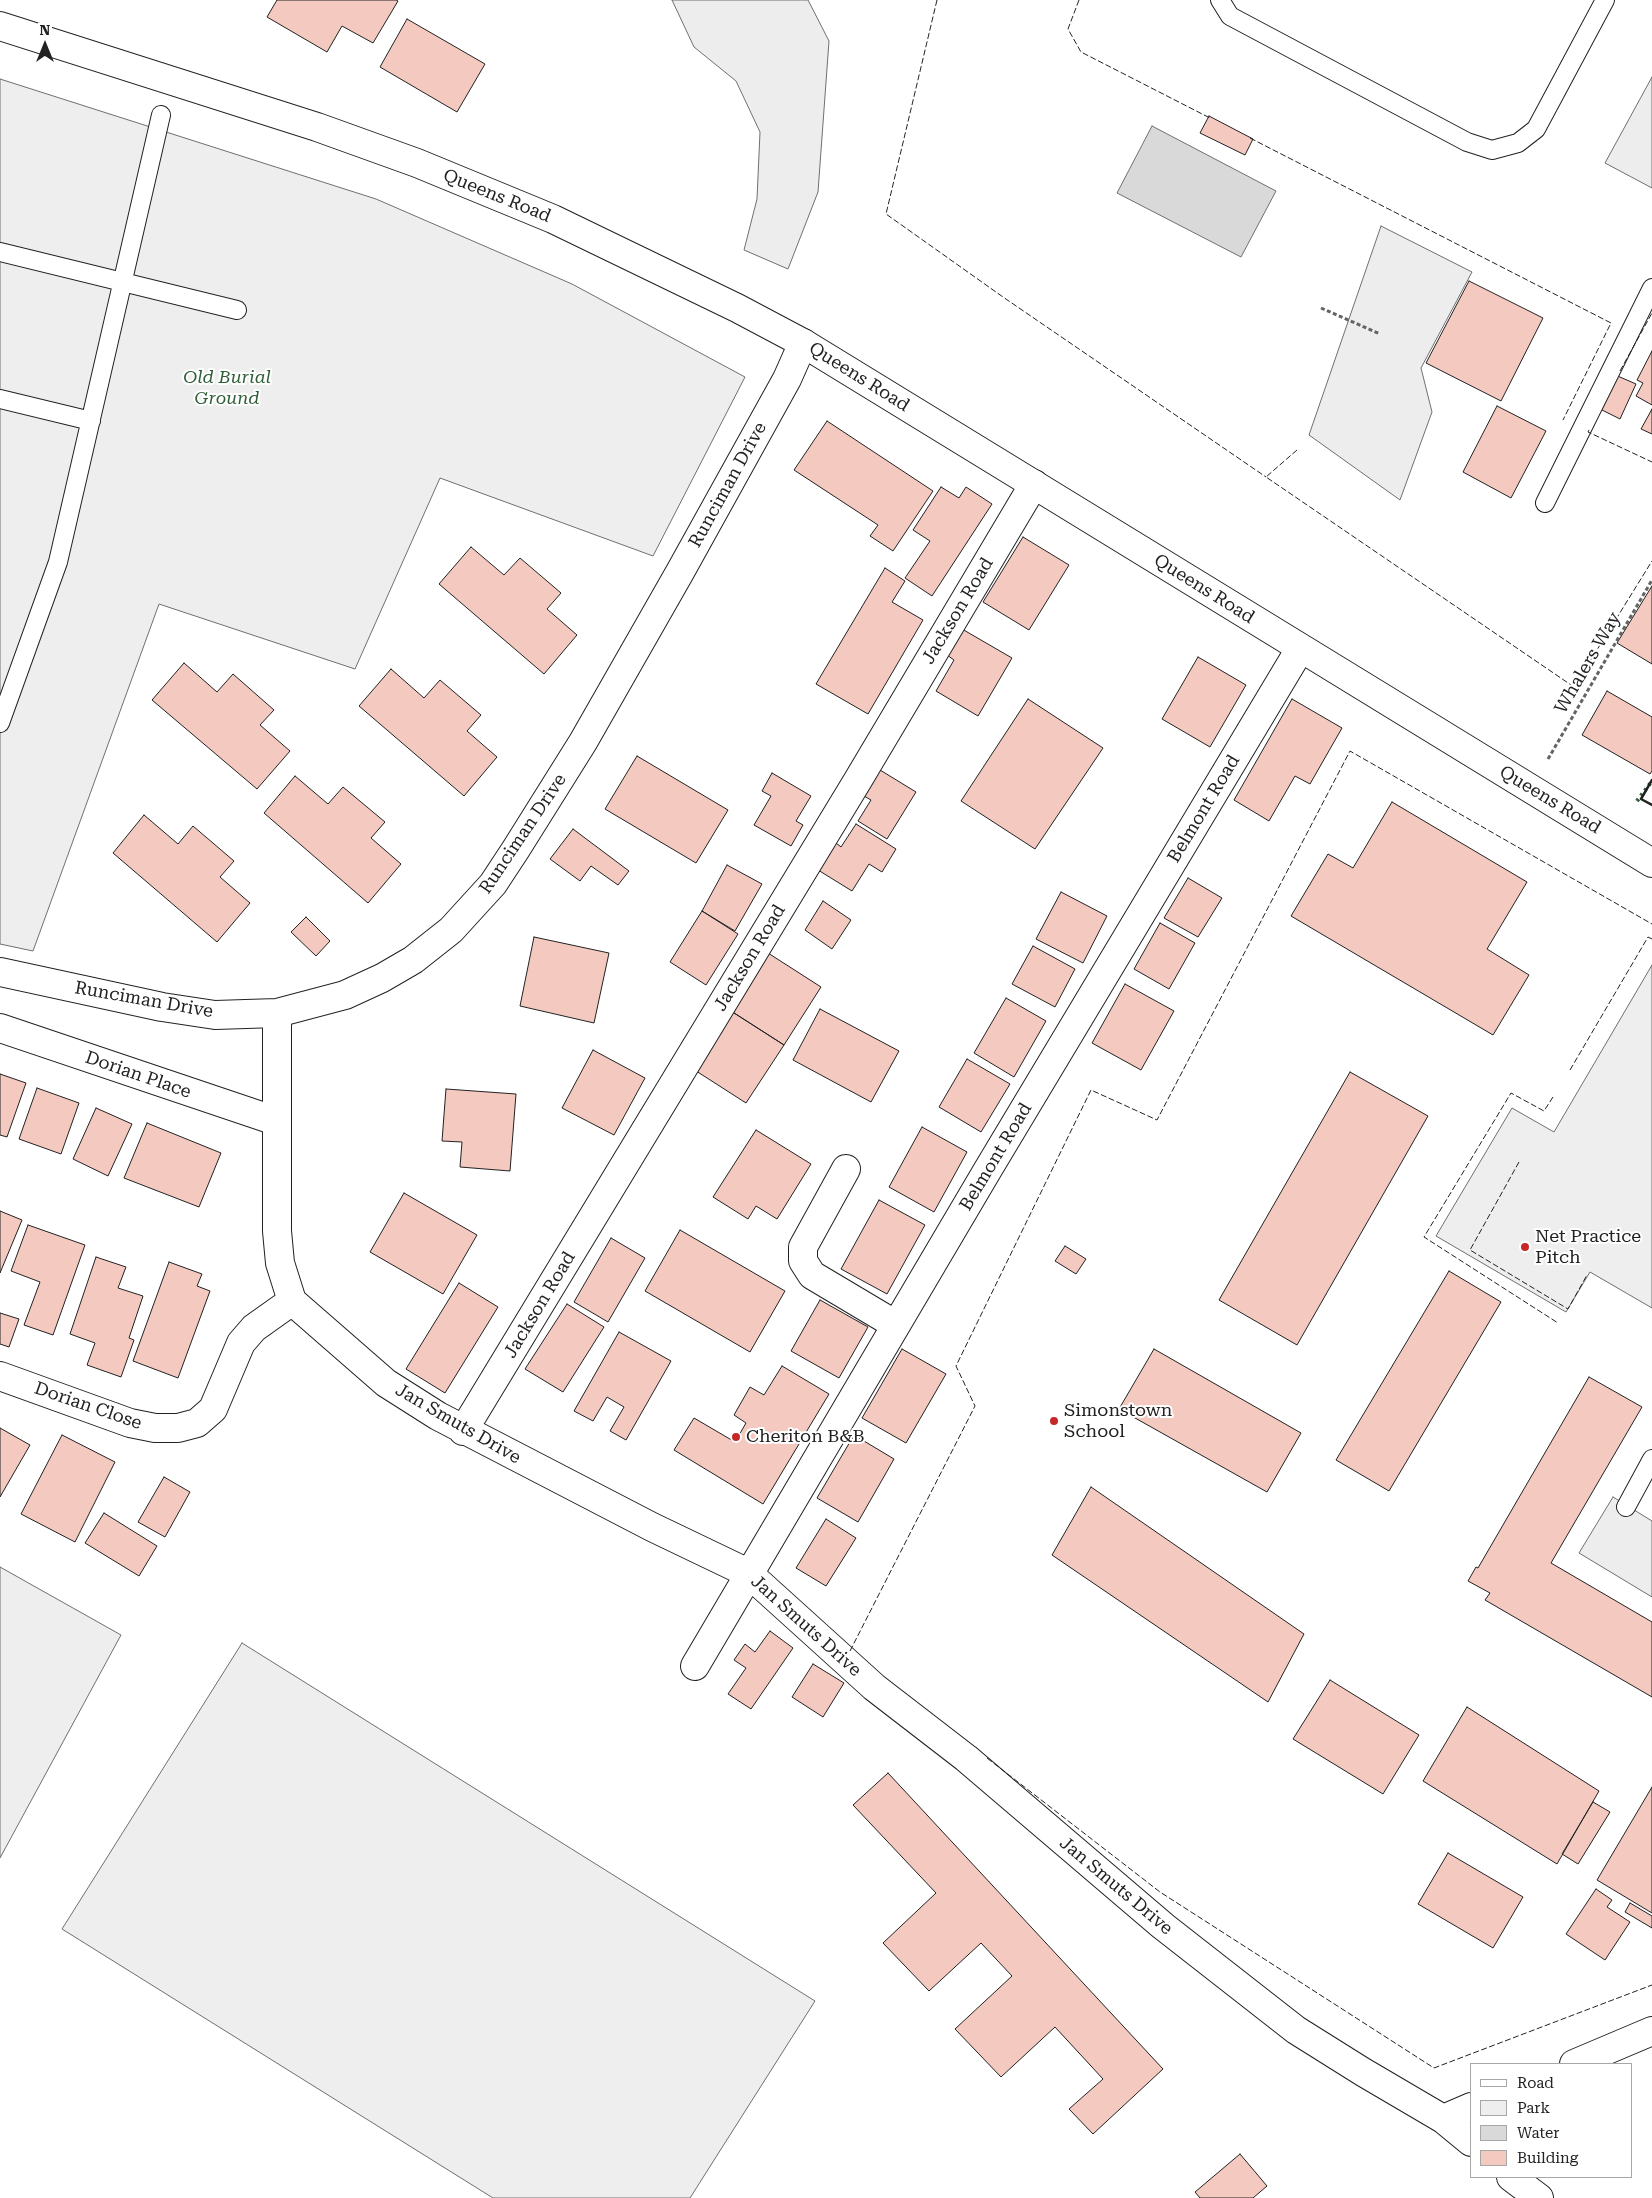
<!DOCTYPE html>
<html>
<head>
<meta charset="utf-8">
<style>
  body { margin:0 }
  #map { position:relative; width:1652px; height:2198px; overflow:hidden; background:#fff; font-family:"Roboto Serif",serif }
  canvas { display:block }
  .legend { position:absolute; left:1470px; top:2063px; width:162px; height:115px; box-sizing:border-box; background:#fff; border:1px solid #a7a7a7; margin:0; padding:6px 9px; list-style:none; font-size:15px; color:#222 }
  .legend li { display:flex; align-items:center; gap:10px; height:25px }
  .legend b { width:25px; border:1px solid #a7a7a7 }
  .north { position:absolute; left:20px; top:20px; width:50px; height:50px; -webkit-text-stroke:4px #fff; paint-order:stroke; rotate:0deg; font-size:14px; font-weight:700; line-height:20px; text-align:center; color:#222 }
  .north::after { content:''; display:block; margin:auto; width:18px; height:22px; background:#222; clip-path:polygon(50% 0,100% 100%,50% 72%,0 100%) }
</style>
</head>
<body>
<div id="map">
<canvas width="1652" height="2198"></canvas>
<ul class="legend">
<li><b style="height:6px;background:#fff"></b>Road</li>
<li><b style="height:14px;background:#eee"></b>Park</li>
<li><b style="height:14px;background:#d9d9d9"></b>Water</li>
<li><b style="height:14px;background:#f3c9c0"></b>Building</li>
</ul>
<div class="north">N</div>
</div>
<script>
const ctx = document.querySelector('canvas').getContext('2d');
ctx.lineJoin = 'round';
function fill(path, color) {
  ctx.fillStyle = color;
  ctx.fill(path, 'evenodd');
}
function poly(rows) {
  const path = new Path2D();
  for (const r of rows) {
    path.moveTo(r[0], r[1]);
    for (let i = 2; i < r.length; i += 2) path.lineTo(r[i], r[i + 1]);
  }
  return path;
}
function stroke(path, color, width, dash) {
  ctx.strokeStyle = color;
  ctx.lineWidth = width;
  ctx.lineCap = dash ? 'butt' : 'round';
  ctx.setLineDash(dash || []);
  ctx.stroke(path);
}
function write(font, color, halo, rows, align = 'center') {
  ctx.font = font + ' "Roboto Serif",serif';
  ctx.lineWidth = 4;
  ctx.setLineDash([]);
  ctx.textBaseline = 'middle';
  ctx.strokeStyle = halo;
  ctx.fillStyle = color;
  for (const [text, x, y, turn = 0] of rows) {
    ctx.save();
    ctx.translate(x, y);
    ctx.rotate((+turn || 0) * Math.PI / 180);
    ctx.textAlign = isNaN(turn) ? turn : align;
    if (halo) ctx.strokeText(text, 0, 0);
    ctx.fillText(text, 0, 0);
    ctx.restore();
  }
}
const green = poly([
  [0,79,376,199,572,284,745,377,653,556,440,478,355,669,159,604,33,951,0,944,0,79],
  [1652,965,1652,1308,1590,1272,1566,1312,1436,1236,1512,1108,1554,1132,1652,965],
  [0,1567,121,1635,0,1858,0,1567],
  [242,1643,815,2001,690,2198,493,2198,62,1929,242,1643]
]);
const parking = poly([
  [672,0,808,0,829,41,818,192,788,269,744,250,757,199,760,132,736,81,694,47,672,0],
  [1652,77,1652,188,1605,163,1652,77],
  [1381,226,1472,272,1421,368,1432,412,1400,500,1309,435,1381,226],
  [1613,1497,1652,1521,1652,1597,1579,1553,1613,1497]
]);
const water = poly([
  [1152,126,1276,191,1241,257,1117,193,1152,126]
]);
const building = poly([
  [277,0,396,0,398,1,373,43,342,26,327,52,267,17,277,0],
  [407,19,485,64,457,112,380,67,407,19],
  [1209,116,1253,139,1245,155,1200,133,1209,116],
  [1469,281,1543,318,1501,401,1426,363,1469,281],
  [1652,351,1652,405,1636,396,1643,383,1637,380,1652,351],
  [1613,374,1636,384,1620,419,1598,408,1613,374],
  [1497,406,1546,431,1511,498,1463,472,1497,406],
  [1652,409,1652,434,1641,429,1652,409],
  [827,421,933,491,893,551,870,536,878,525,794,470,827,421],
  [941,487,959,498,966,487,992,504,932,596,905,578,930,541,913,530,941,487],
  [1023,537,1069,565,1029,630,983,602,1023,537],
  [471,547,504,575,520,558,561,593,547,609,577,635,544,674,439,584,471,547],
  [885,568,905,581,892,602,923,620,868,714,816,684,885,568],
  [1652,586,1652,664,1617,643,1652,586],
  [962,629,1012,658,978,716,936,691,954,660,947,655,962,629],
  [1198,657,1246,685,1210,747,1162,719,1198,657],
  [184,663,217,692,233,674,274,710,260,725,290,751,257,789,152,700,184,663],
  [391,669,424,698,440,680,481,715,467,731,497,757,464,796,359,706,391,669],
  [1607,691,1652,717,1652,771,1650,774,1582,735,1607,691],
  [1028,699,1103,748,1035,849,961,801,1028,699],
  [1292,699,1342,728,1310,784,1295,776,1269,821,1234,800,1292,699],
  [637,756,728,810,696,863,605,809,637,756],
  [880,770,916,792,887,839,858,821,871,800,864,796,880,770],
  [772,773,811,796,796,821,803,825,791,846,754,825,771,796,762,791,772,773],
  [295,776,328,804,343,787,385,822,371,838,401,864,368,903,264,813,295,776],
  [1392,802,1527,882,1487,949,1529,975,1493,1035,1291,916,1328,854,1353,868,1392,802],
  [144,815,178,844,193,826,234,861,220,877,250,903,217,942,113,853,144,815],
  [856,824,896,849,882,872,869,864,852,891,818,870,836,843,841,847,856,824],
  [573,829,629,871,618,885,591,866,580,881,550,859,573,829],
  [727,865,762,884,735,931,702,911,727,865],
  [1188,878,1222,898,1198,937,1164,918,1188,878],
  [1061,892,1107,916,1083,963,1036,939,1061,892],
  [823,901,851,920,832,949,805,930,823,901],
  [702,911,738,934,706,985,670,962,702,911],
  [306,917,330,941,316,956,291,932,306,917],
  [1160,923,1195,943,1169,989,1134,969,1160,923],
  [534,937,609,953,594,1023,520,1006,534,937],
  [1033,946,1075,969,1055,1007,1012,984,1033,946],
  [768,953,821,987,784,1045,731,1011,768,953],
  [1125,984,1174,1011,1141,1070,1092,1043,1125,984],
  [1006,998,1046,1021,1014,1077,974,1053,1006,998],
  [820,1009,899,1051,871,1102,793,1060,820,1009],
  [731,1011,784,1045,746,1103,693,1069,731,1011],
  [593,1050,645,1078,614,1135,562,1108,593,1050],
  [967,1059,1010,1084,981,1132,939,1107,967,1059],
  [1350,1072,1428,1116,1297,1345,1219,1300,1350,1072],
  [0,1074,26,1083,7,1137,0,1135,0,1074],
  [37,1088,79,1103,61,1154,19,1139,37,1088],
  [446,1089,516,1094,510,1171,460,1167,462,1142,442,1141,446,1089],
  [96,1108,132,1124,108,1176,73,1159,96,1108],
  [147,1123,221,1153,199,1207,124,1178,147,1123],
  [922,1127,967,1152,934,1212,889,1187,922,1127],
  [756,1130,811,1164,777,1219,756,1206,748,1219,713,1197,756,1130],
  [404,1193,477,1235,443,1294,370,1252,404,1193],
  [879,1200,925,1225,887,1294,841,1269,879,1200],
  [0,1211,22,1220,0,1273,0,1211],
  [28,1225,85,1245,53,1335,24,1325,40,1282,11,1271,28,1225],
  [680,1230,785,1291,750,1352,645,1291,680,1230],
  [611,1238,645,1258,608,1322,574,1302,611,1238],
  [1065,1246,1086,1259,1076,1274,1055,1261,1065,1246],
  [96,1257,126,1267,118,1288,143,1296,129,1338,134,1340,121,1377,87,1365,95,1343,70,1334,96,1257],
  [169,1262,202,1274,197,1286,210,1291,178,1378,133,1361,169,1262],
  [1449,1271,1501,1302,1389,1491,1336,1460,1449,1271],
  [459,1283,498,1307,445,1393,406,1369,459,1283],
  [820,1300,868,1327,839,1378,791,1351,820,1300],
  [567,1304,604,1327,563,1392,525,1369,567,1304],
  [0,1313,19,1319,9,1347,0,1344,0,1313],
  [619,1332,671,1361,626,1440,610,1431,624,1407,607,1397,593,1421,574,1411,619,1332],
  [902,1349,946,1374,906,1443,862,1418,902,1349],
  [1154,1349,1301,1433,1267,1492,1119,1409,1154,1349],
  [782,1366,829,1394,763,1504,674,1450,694,1418,735,1442,746,1423,734,1415,750,1387,764,1395,782,1366],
  [1589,1377,1642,1407,1551,1563,1652,1622,1652,1697,1485,1600,1490,1593,1468,1581,1476,1567,1478,1568,1589,1377],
  [0,1428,30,1445,0,1497,0,1428],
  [62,1435,115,1462,75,1542,21,1514,62,1435],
  [854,1435,894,1459,858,1522,817,1498,854,1435],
  [164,1477,190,1492,165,1537,138,1522,164,1477],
  [1091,1487,1304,1634,1268,1702,1052,1555,1091,1487],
  [104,1513,157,1546,139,1576,85,1543,104,1513],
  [826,1519,856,1538,826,1586,796,1568,826,1519],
  [770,1631,793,1648,751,1709,728,1694,746,1668,734,1660,745,1644,755,1652,770,1631],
  [813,1664,844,1683,823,1717,792,1697,813,1664],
  [1330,1680,1419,1735,1383,1794,1293,1739,1330,1680],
  [1467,1707,1599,1791,1557,1864,1423,1781,1467,1707],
  [888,1773,1163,2069,1093,2134,1069,2109,1103,2079,1055,2027,1001,2077,955,2029,1012,1976,981,1943,929,1991,883,1943,936,1893,853,1805,888,1773],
  [1652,1787,1652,1913,1597,1880,1652,1787],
  [1593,1802,1610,1812,1578,1864,1562,1854,1593,1802],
  [1448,1853,1523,1897,1493,1948,1418,1904,1448,1853],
  [1596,1889,1612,1900,1607,1907,1630,1922,1605,1960,1566,1934,1596,1889],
  [1630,1903,1652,1916,1652,1928,1625,1912,1630,1903],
  [1240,2154,1267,2186,1253,2198,1200,2198,1195,2192,1240,2154]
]);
const path = poly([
  [1321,308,1380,334],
  [1548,759,1652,580]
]);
const service = poly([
  [1220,0,1230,16,1467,142,1492,150,1518,143,1536,129,1605,0],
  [0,252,237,310],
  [0,399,91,421],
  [1545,503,1652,288],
  [0,723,58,562,161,115],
  [1626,1507,1652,1459]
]);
const minor = poly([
  [0,972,162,1007,215,1015,277,1013,345,995,382,978,413,960,451,930,493,884,516,849,583,742,680,572,787,379,803,343],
  [277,1013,277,1231,280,1263,292,1301,386,1383,438,1416,652,1527,748,1573,874,1687,966,1758,1163,1926,1296,2030,1363,2072,1443,2119,1471,2142],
  [0,1028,276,1121],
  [846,1169,803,1247,803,1261,812,1275,896,1325],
  [0,1376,130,1423,155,1428,178,1428,197,1423,213,1409,241,1343,254,1328,292,1301],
  [463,1431,858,780,1034,484],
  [695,1666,987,1171,1300,649],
  [1574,2064,1652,2031],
  [1443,2119,1471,2107],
  [1511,2177,1539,2198]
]);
const secondary = poly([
  [0,26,317,127,417,163,553,219,737,308,803,343,1652,863]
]);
const hedge = poly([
  [1637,801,1652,781]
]);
const fence = poly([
  [937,0,886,214,1003,297,1266,477],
  [1079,0,1068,29,1081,52,1210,118],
  [1250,138,1611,323,1563,420],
  [1620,371,1652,313],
  [1589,430,1588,432,1652,462],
  [1297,450,1266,477,1574,687,1652,561],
  [1570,1070,1648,937,1652,939],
  [1553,1097,1544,1111,1511,1093,1424,1237,1558,1323],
  [1519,1162,1470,1250,1568,1309,1587,1275],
  [850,1651,975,1406,956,1366,1091,1090,1157,1120,1350,751,1652,924],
  [987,1758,1160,1892,1434,2068,1652,1985]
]);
const wall = poly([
  [1652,780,1641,799,1652,805]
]);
const markers = [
  [1525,1247,5,"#c62828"],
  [1054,1421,5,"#c62828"],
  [736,1437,5,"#c62828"]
];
const streetNames = [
  ["Queens Road",497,196,22],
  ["Queens Road",859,377,32],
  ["Runciman Drive",728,485,-61],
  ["Queens Road",1204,589,32],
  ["Jackson Road",958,611,-59],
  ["Whalers Way",1588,663,-60],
  ["Queens Road",1550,800,31],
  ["Belmont Road",1204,809,-59],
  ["Runciman Drive",523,834,-56],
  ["Jackson Road",750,958,-59],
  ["Runciman Drive",144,1000,10],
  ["Dorian Place",138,1075,19],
  ["Belmont Road",996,1157,-59],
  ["Jackson Road",540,1305,-59],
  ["Dorian Close",88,1406,19],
  ["Jan Smuts Drive",458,1424,30],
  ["Jan Smuts Drive",806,1626,42],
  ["Jan Smuts Drive",1116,1886,40]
];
const parkNames = [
  ["Old Burial",227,378],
  ["Ground",227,399]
];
const poiNames = [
  ["Net Practice",1535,1237],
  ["Pitch",1535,1258],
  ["Simonstown",1064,1411],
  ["School",1064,1432],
  ["Cheriton B&B",746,1437]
];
fill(green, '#eee');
stroke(green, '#6f6f6f', 1);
fill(parking, '#ededed');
stroke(parking, '#6f6f6f', 1);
fill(water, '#d9d9d9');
stroke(water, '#6f6f6f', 1);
fill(building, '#f3c9c0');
stroke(building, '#222', 1);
stroke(service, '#222', 20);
stroke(minor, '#222', 30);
stroke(secondary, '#222', 30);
stroke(path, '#646464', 3, [4, 2.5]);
stroke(service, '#fff', 18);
stroke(minor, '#fff', 28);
stroke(secondary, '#fff', 28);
stroke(hedge, '#2f5e38', 4, [2.5, 4]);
stroke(fence, '#222', 1, [6, 2.5]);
stroke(wall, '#222', 2.5);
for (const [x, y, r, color] of markers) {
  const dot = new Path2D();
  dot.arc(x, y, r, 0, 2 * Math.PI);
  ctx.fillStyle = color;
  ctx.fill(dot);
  stroke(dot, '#fff', 2);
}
write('18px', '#222', '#fff', streetNames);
write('italic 18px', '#2f5e38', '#fff', parkNames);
write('18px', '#222', '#fff', poiNames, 'left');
</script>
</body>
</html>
